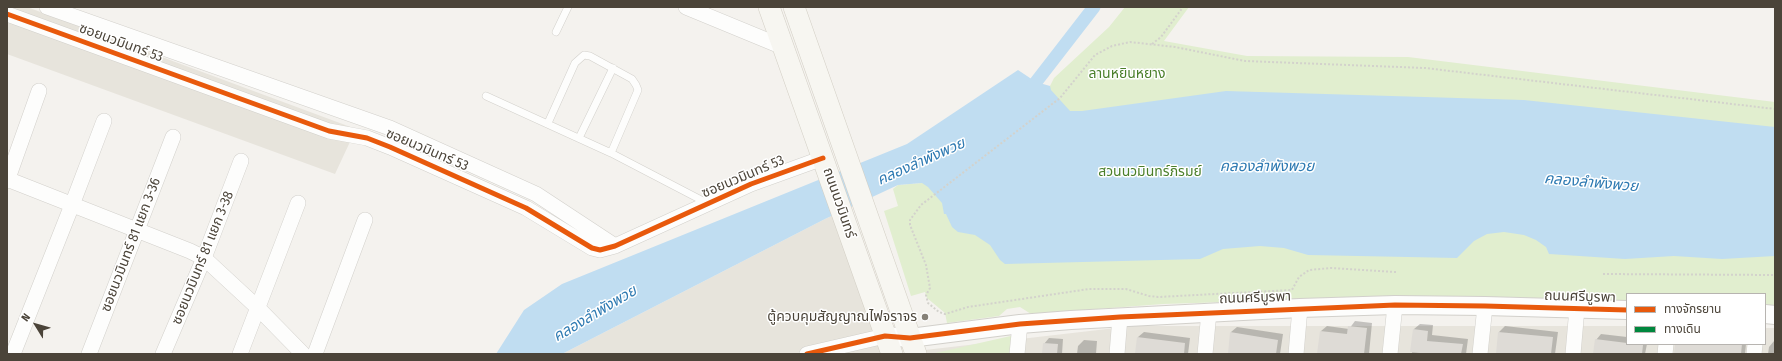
<!DOCTYPE html>
<html>
<head>
<meta charset="utf-8">
<style>
  body { margin:0 }
  #map { position:relative; width:1782px; height:361px; overflow:hidden; background:#f4f2ee; font-family:"Fira Sans Condensed","Noto Sans Thai",sans-serif }
  canvas { display:block }
  .frame { position:absolute; inset:0; border:8px solid #4b4439; pointer-events:none }
  .legend { position:absolute; left:1626px; top:293px; width:140px; height:52px; box-sizing:border-box; background:#fff; border:1px solid #b7b4b0; margin:0; padding:5px 7px; list-style:none; font-size:12px; color:#4b4439 }
  .legend li { display:flex; align-items:center; gap:8px; height:20px }
  .legend b { width:20px; border:1px solid #b7b4b0 }
  .north { position:absolute; left:16px; top:305px; width:40px; height:40px; -webkit-text-stroke:3px #fff; paint-order:stroke; rotate:307deg; font-size:11px; font-weight:700; line-height:16px; text-align:center; color:#4b4439 }
  .north::after { content:''; display:block; margin:auto; width:14px; height:18px; background:#4b4439; clip-path:polygon(50% 0,100% 100%,50% 72%,0 100%) }
</style>
</head>
<body>
<div id="map">
<canvas width="1782" height="361"></canvas>
<div class="frame"></div>
<ul class="legend">
<li><b style="height:5px;background:#e8590c"></b>ทางจักรยาน</li>
<li><b style="height:5px;background:#00873e"></b>ทางเดิน</li>
</ul>
<div class="north">N</div>
</div>
<script>
const ctx = document.querySelector('canvas').getContext('2d');
ctx.lineJoin = 'round';
function fill(path, color) {
  ctx.fillStyle = color;
  ctx.fill(path, 'evenodd');
}
function poly(rows) {
  const path = new Path2D();
  for (const r of rows) {
    path.moveTo(r[0], r[1]);
    for (let i = 2; i < r.length; i += 2) path.lineTo(r[i], r[i + 1]);
  }
  return path;
}
function stroke(path, color, width, dash) {
  ctx.strokeStyle = color;
  ctx.lineWidth = width;
  ctx.lineCap = dash ? 'butt' : 'round';
  ctx.setLineDash(dash || []);
  ctx.stroke(path);
}
function write(font, color, halo, rows, align = 'center') {
  ctx.font = font + ' "Fira Sans Condensed","Noto Sans Thai",sans-serif';
  ctx.lineWidth = 3;
  ctx.setLineDash([]);
  ctx.textBaseline = 'middle';
  ctx.strokeStyle = halo;
  ctx.fillStyle = color;
  for (const [text, x, y, turn = 0] of rows) {
    ctx.save();
    ctx.translate(x, y);
    ctx.rotate((+turn || 0) * Math.PI / 180);
    ctx.textAlign = isNaN(turn) ? turn : align;
    if (halo) ctx.strokeText(text, 0, 0);
    ctx.fillText(text, 0, 0);
    ctx.restore();
  }
}
const residential = poly([
  [7,7,27,7,356,129,335,174,7,54],
  [836,214,885,354,562,354,825,219],
  [1133,326,1627,326,1627,344,1765,344,1765,328,1775,328,1775,354,927,354,925,350]
]);
const green = poly([
  [1125,7,1189,7,1164,41,1247,56,1408,57,1775,102,1775,305,1765,305,1765,294,1627,294,1627,302,1324,299,1163,304,1031,314,1020,307,1007,309,999,316,947,323,945,313,927,298,925,292,911,296,884,211,898,206,893,189,898,185,922,183,1050,86,1054,78,1109,27],
  [1015,335,1013,354,931,354]
]);
const water = poly([
  [1018,70,1036,82,1050,86,1051,90,1070,111,1082,111,1226,91,1524,100,1775,127,1775,256,1722,259,1674,256,1625,259,1549,254,1546,247,1536,240,1524,235,1504,232,1487,234,1474,241,1457,258,1308,255,1284,248,1260,246,1223,249,1200,259,1005,264,1000,260,990,245,975,235,958,232,952,227,946,214,944,214,942,203,928,187,922,183,898,185,825,219,562,354,496,354,524,310,562,284,907,144]
]);
const shadow = poly([
  [1355,321,1372,323,1369,354,1319,354,1321,331,1327,326,1349,329],
  [1420,324,1433,325,1432,335,1468,339,1466,354,1412,354,1414,329],
  [1505,326,1558,332,1555,354,1497,353,1499,332],
  [1237,327,1283,334,1280,354,1233,354,1231,332],
  [1144,332,1190,338,1188,354,1136,354,1138,337],
  [1601,334,1627,337,1627,344,1647,344,1645,354,1594,354,1596,340],
  [1049,338,1063,339,1062,354,1043,354,1044,344],
  [1084,340,1097,341,1096,354,1077,354,1078,346],
  [1774,341,1775,354,1768,354,1769,347],
  [1676,344,1746,344,1745,354,1686,354]
]);
const canal = poly([
  [1023,95,1036,82,1094,7]
]);
const building = poly([
  [1348,326,1367,328,1364,354,1317,354,1320,331,1347,334],
  [1413,329,1428,331,1427,341,1463,344,1461,354,1430,354,1410,352],
  [1230,332,1278,340,1276,354,1228,354],
  [1498,332,1553,337,1551,354,1496,354],
  [1137,337,1185,343,1184,354,1135,354],
  [1595,339,1643,345,1642,354,1593,354],
  [1043,343,1058,344,1057,354,1042,354],
  [1675,344,1742,344,1741,354,1674,354]
]);
const path = poly([
  [1152,44,1161,37,1183,7],
  [1396,272,1331,268,1309,270,1299,277,1292,290,1158,297,1149,296,1126,289,1089,289,968,307,945,314,939,312,928,303,926,295,930,288,926,265,910,225,910,220,921,205,1060,98,1095,55,1112,46,1130,42,1175,47,1245,61,1425,68,1775,109],
  [1603,274,1775,275]
]);
const service = poly([
  [556,32,568,7],
  [486,96,611,153,707,203],
  [548,123,575,63,584,55,590,56,632,79,636,85,638,90,611,153],
  [579,138,613,68]
]);
const minor = poly([
  [47,7,390,128,536,194,615,246],
  [686,7,783,47],
  [7,14,329,131,367,138,390,147,526,208,592,248,600,250,615,246,751,184,823,158],
  [7,179,190,251,204,258,258,308,303,354],
  [7,181,39,91],
  [13,354,72,205,104,121],
  [89,354,173,137],
  [163,354,204,258,241,161],
  [240,354,298,203],
  [315,354,365,220],
  [807,354,885,336],
  [1017,354,1020,324],
  [1117,354,1120,317],
  [1205,354,1209,312],
  [1296,354,1300,308],
  [1390,354,1395,305],
  [1480,354,1485,306],
  [1573,354,1577,308],
  [1665,354,1666,344],
  [1754,354,1755,344]
]);
const tertiary = poly([
  [1765,314,1775,315],
  [885,336,910,338,1020,324,1071,320,1300,308,1395,305,1485,306,1627,310]
]);
const secondary = poly([
  [769,7,892,354],
  [794,7,916,354]
]);
const quiet = poly([
  [904,320,914,317]
]);
const cycleway = poly([
  [7,14,329,131,367,138,390,147,526,208,592,248,600,250,615,246,751,184,823,158],
  [807,354,885,336,910,338,1020,324,1120,317,1395,305,1485,306,1627,310]
]);
const markers = [
  [925,317,4,"#868178"]
];
const streetNames = [
  ["ซอยนวมินทร์ 53",121,43,20],
  ["ซอยนวมินทร์ 53",427,150,23],
  ["ซอยนวมินทร์ 53",743,177,-23],
  ["ถนนนวมินทร์",839,203,71],
  ["ซอยนวมินทร์ 81 แยก 3-36",131,245,-69],
  ["ซอยนวมินทร์ 81 แยก 3-38",203,258,-68],
  ["ถนนศรีบูรพา",1580,297,2],
  ["ถนนศรีบูรพา",1255,298,-2]
];
const parkNames = [
  ["ลานหยินหยาง",1127,74],
  ["สวนนวมินทร์ภิรมย์",1150,172]
];
const poiNames = [
  ["ตู้ควบคุมสัญญาณไฟจราจร",917,317]
];
const waterNames = [
  ["คลองลำพังพวย",921,162,-24],
  ["คลองลำพังพวย",1267,167],
  ["คลองลำพังพวย",1591,183,5],
  ["คลองลำพังพวย",595,314,-31]
];
fill(residential, '#e7e4dc');
fill(green, '#e1eecf');
fill(water, '#c0ddf1');
fill(shadow, '#0003');
stroke(canal, '#c0ddf1', 13);
fill(building, '#dedbd6');
stroke(service, '#d2d0cb', 8);
stroke(minor, '#d2d0cb', 16);
stroke(tertiary, '#d2d0cb', 20);
stroke(secondary, '#d3cfc5', 22);
stroke(path, '#d3d2cc', 2, [2, 2]);
stroke(service, '#fdfdfc', 7);
stroke(minor, '#fdfdfc', 15);
stroke(tertiary, '#fdfdfc', 18);
stroke(secondary, '#f7f6f1', 21);
stroke(quiet, '#00873e', 4, [8, 4]);
stroke(cycleway, '#e8590c', 5);
for (const [x, y, r, color] of markers) {
  const dot = new Path2D();
  dot.arc(x, y, r, 0, 2 * Math.PI);
  ctx.fillStyle = color;
  ctx.fill(dot);
  stroke(dot, '#fff', 1.5);
}
write('14px', '#4b4439', '#fff', streetNames);
write('14px', '#4a7f2a', '#fff', parkNames);
write('14px', '#4b4439', '#fff', poiNames, 'right');
write('italic 15px', '#2e7ab2', '#fff', waterNames);
</script>
</body>
</html>
